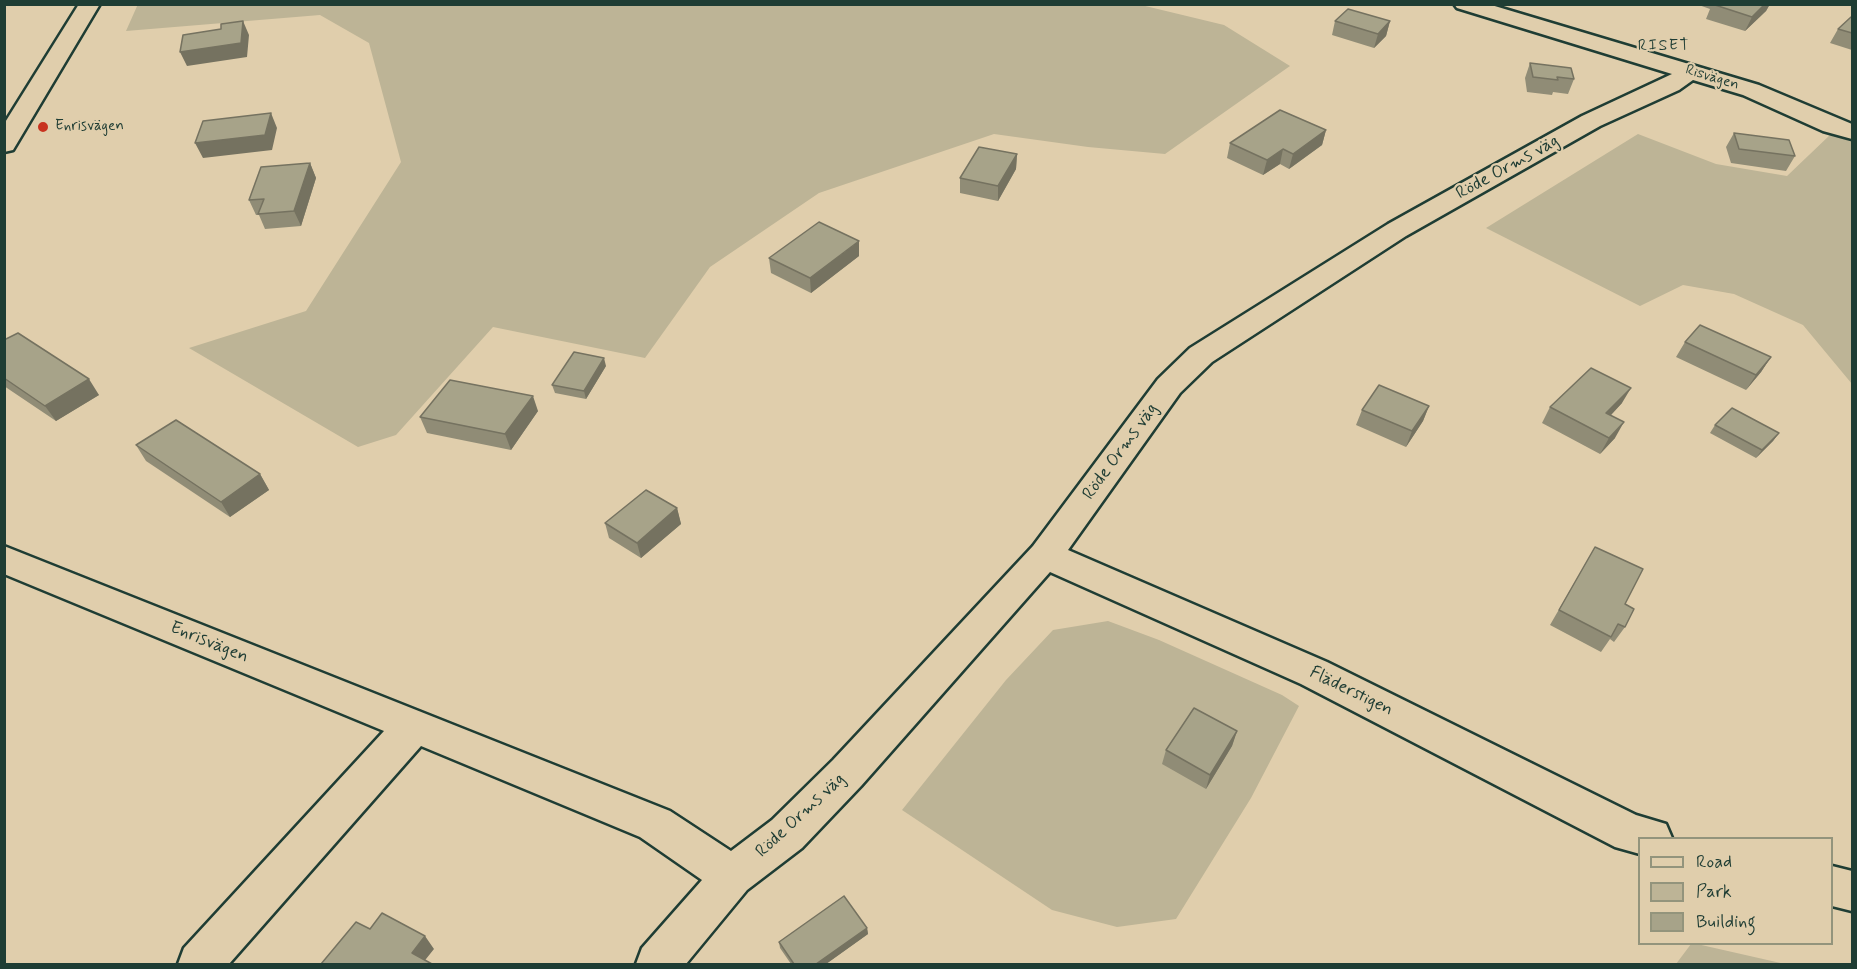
<!DOCTYPE html>
<html>
<head>
<meta charset="utf-8">
<style>
  body { margin:0 }
  #map { position:relative; width:1857px; height:969px; overflow:hidden; background:#e0ceac; font-family:Mynerve,sans-serif }
  canvas { display:block }
  .frame { position:absolute; inset:0; border:6px solid #1f3d34; pointer-events:none }
  .legend { position:absolute; left:1638px; top:837px; width:195px; height:108px; box-sizing:border-box; background:#e0ceac; border:2px solid #93947c; margin:0; padding:8px 10px; list-style:none; font-size:18px; color:#1f3d34 }
  .legend li { display:flex; align-items:center; gap:12px; height:30px }
  .legend b { width:30px; border:2px solid #93947c }
</style>
</head>
<body>
<div id="map">
<canvas width="1857" height="969"></canvas>
<div class="frame"></div>
<ul class="legend">
<li><b style="height:8px;background:#e0ceac"></b>Road</li>
<li><b style="height:16px;background:#bdb496"></b>Park</li>
<li><b style="height:16px;background:#a7a389"></b>Building</li>
</ul>
</div>
<script>
const ctx = document.querySelector('canvas').getContext('2d');
ctx.lineJoin = 'round';
function fill(path, color) {
  ctx.fillStyle = color;
  ctx.fill(path, 'evenodd');
}
function poly(rows) {
  const path = new Path2D();
  for (const r of rows) {
    path.moveTo(r[0], r[1]);
    for (let i = 2; i < r.length; i += 2) path.lineTo(r[i], r[i + 1]);
  }
  return path;
}
function stroke(path, color, width, dash) {
  ctx.strokeStyle = color;
  ctx.lineWidth = width;
  ctx.lineCap = dash ? 'butt' : 'round';
  ctx.setLineDash(dash || []);
  ctx.stroke(path);
}
function write(font, color, halo, rows, align = 'center') {
  ctx.font = font + ' Mynerve,sans-serif';
  ctx.lineWidth = 4.5;
  ctx.setLineDash([]);
  ctx.textBaseline = 'middle';
  ctx.strokeStyle = halo;
  ctx.fillStyle = color;
  for (const [text, x, y, turn = 0] of rows) {
    ctx.save();
    ctx.translate(x, y);
    ctx.rotate((+turn || 0) * Math.PI / 180);
    ctx.textAlign = isNaN(turn) ? turn : align;
    if (halo) ctx.strokeText(text, 0, 0);
    ctx.fillText(text, 0, 0);
    ctx.restore();
  }
}
const green = poly([
  [138,4,1137,4,1224,25,1290,66,1165,154,1088,147,994,134,819,193,710,267,645,358,493,327,396,435,358,447,189,348,306,311,401,162,369,43,320,15,126,31],
  [1638,134,1716,164,1787,176,1831,134,1852,142,1852,384,1803,325,1734,294,1683,285,1640,306,1486,228],
  [1108,621,1159,640,1282,695,1299,706,1251,798,1176,919,1117,927,1052,910,902,810,1006,680,1053,630],
  [1691,944,1697,944,1785,964,1676,964]
]);
const minor = poly([
  [79,4,100,4,16,145,13,150,4,152,4,124,79,4],
  [1454,4,1488,4,1759,85,1852,124,1852,139,1823,131,1743,95,1693,80,1679,90,1600,126,1406,236,1212,362,1180,393,1068,550,1327,662,1636,815,1666,824,1672,838,1640,838,1640,854,1615,847,1301,684,1050,572,861,786,802,848,747,890,686,964,636,964,642,948,702,880,640,837,421,746,229,964,178,964,184,948,384,731,4,574,4,546,670,811,731,851,772,820,833,760,1033,546,1158,379,1190,348,1388,224,1582,116,1672,74,1457,8,1454,4],
  [1832,866,1852,871,1852,911,1832,906,1832,866]
]);
const wall = poly([
  [1696,4,1770,4,1766,11,1745,31,1706,19,1710,9],
  [1852,17,1852,50,1830,43,1838,29],
  [1335,21,1390,21,1386,36,1374,48,1332,35],
  [1530,63,1574,79,1568,94,1553,92,1552,95,1527,92,1525,78],
  [1326,130,1322,145,1289,169,1280,164,1263,175,1227,158,1230,143],
  [1734,133,1795,156,1786,171,1731,163,1726,147],
  [1017,154,1016,169,998,201,960,193,960,178],
  [310,163,316,178,301,226,265,229,259,215,256,215,249,200],
  [859,256,811,293,771,273,769,258],
  [4,340,99,395,56,421,4,386],
  [1685,342,1771,357,1761,372,1746,390,1676,357],
  [606,366,586,399,555,393,552,385],
  [1622,403,1610,416,1615,438,1600,454,1542,423,1550,407],
  [1429,406,1423,421,1406,447,1356,425,1362,410],
  [538,411,511,450,427,433,420,417],
  [1715,425,1779,433,1773,441,1756,458,1710,433],
  [136,445,260,474,269,490,230,517,146,461],
  [677,508,681,524,641,558,609,538,605,523],
  [1595,547,1625,604,1625,627,1614,642,1610,639,1601,652,1550,625],
  [1237,731,1232,746,1206,789,1162,764,1166,750],
  [867,928,868,934,826,964,791,964,780,948,779,942]
]);
const shadedWall = poly([
  [1765,4,1770,4,1766,11,1745,31,1752,17],
  [243,21,249,35,247,57,187,66,180,52],
  [1390,21,1386,36,1374,48,1378,34],
  [271,113,277,128,272,150,203,158,195,143],
  [1326,130,1322,145,1289,169,1293,154],
  [1283,149,1280,164,1263,175,1267,160],
  [1017,154,1016,169,998,201,998,186],
  [310,163,316,178,301,226,294,211],
  [859,241,859,256,811,293,810,278],
  [1771,357,1761,372,1746,390,1756,375],
  [604,358,606,366,586,399,584,391],
  [89,379,99,395,56,421,45,406],
  [1631,388,1622,403,1598,429,1606,413],
  [533,396,538,411,511,450,505,434],
  [1429,406,1423,421,1406,447,1412,431],
  [1624,422,1615,438,1600,454,1609,438],
  [1779,433,1773,441,1756,458,1762,450],
  [260,474,269,490,230,517,221,502],
  [677,508,681,524,641,558,637,543],
  [1237,731,1232,746,1206,789,1210,775],
  [867,928,868,934,826,964,816,964],
  [425,936,434,949,422,964,412,953]
]);
const building = poly([
  [1712,4,1765,4,1752,17,1712,4],
  [1348,9,1390,21,1378,34,1335,21,1348,9],
  [1851,17,1852,17,1852,33,1838,29,1851,17],
  [243,21,241,43,180,52,183,35,221,29,221,24,243,21],
  [1530,63,1571,68,1574,79,1557,77,1558,80,1533,77,1530,63],
  [1280,110,1326,130,1293,154,1283,149,1267,160,1230,143,1280,110],
  [271,113,265,135,195,143,203,121,271,113],
  [1734,133,1789,140,1795,156,1739,149,1734,133],
  [979,147,1017,154,998,186,960,178,979,147],
  [310,163,294,211,258,214,264,199,249,200,261,167,310,163],
  [819,222,859,241,810,278,769,258,819,222],
  [1700,325,1771,357,1756,375,1685,342,1700,325],
  [18,333,89,379,45,406,4,378,4,340,18,333],
  [574,352,604,358,584,391,552,385,574,352],
  [1591,368,1631,388,1606,413,1624,422,1609,438,1550,407,1591,368],
  [450,380,533,396,505,434,420,417,450,380],
  [1379,385,1429,406,1412,431,1362,410,1379,385],
  [1732,408,1779,433,1762,450,1715,425,1732,408],
  [176,420,260,474,221,502,136,445,176,420],
  [646,490,677,508,637,543,605,523,646,490],
  [1595,547,1643,569,1625,604,1634,609,1625,627,1618,624,1611,637,1559,610,1595,547],
  [1194,708,1237,731,1210,775,1166,750,1194,708],
  [844,896,867,928,816,964,794,964,779,942,844,896],
  [382,913,425,936,412,953,432,964,321,964,356,922,370,929,382,913]
]);
const markers = [
  [43,127,6,"#c8321e"]
];
const farStreetnames = [
  ["Risvägen",1712,78,17]
];
const farPoinames = [
  ["Enrisvägen",55,127]
];
const farNeighbourhoodnames = [
  ["RISET",1664,47]
];
const streetNames = [
  ["Röde Orms väg",1508,168,-29],
  ["Röde Orms väg",1121,452,-54],
  ["Enrisvägen",209,643,22],
  ["Fläderstigen",1351,692,26],
  ["Röde Orms väg",801,816,-43]
];
fill(green, '#bdb496');
stroke(minor, '#1f3d34', 5);
fill(minor, '#e0ceac');
fill(wall, '#908c76');
fill(shadedWall, '#757260');
fill(building, '#a7a389');
stroke(building, '#757260', 1.5);
for (const [x, y, r, color] of markers) {
  const dot = new Path2D();
  dot.arc(x, y, r, 0, 2 * Math.PI);
  ctx.fillStyle = color;
  ctx.fill(dot);
  stroke(dot, '#e0ceac', 2);
}
write('15px', '#1f3d34', '#e0ceac', farStreetnames);
write('15px', '#1f3d34', '#e0ceac', farPoinames, 'left');
ctx.letterSpacing = '1.5px';
write('16px', '#1f3d34', '#e0ceac', farNeighbourhoodnames);
ctx.letterSpacing = '0px';
write('18px', '#1f3d34', '#e0ceac', streetNames);
</script>
</body>
</html>
